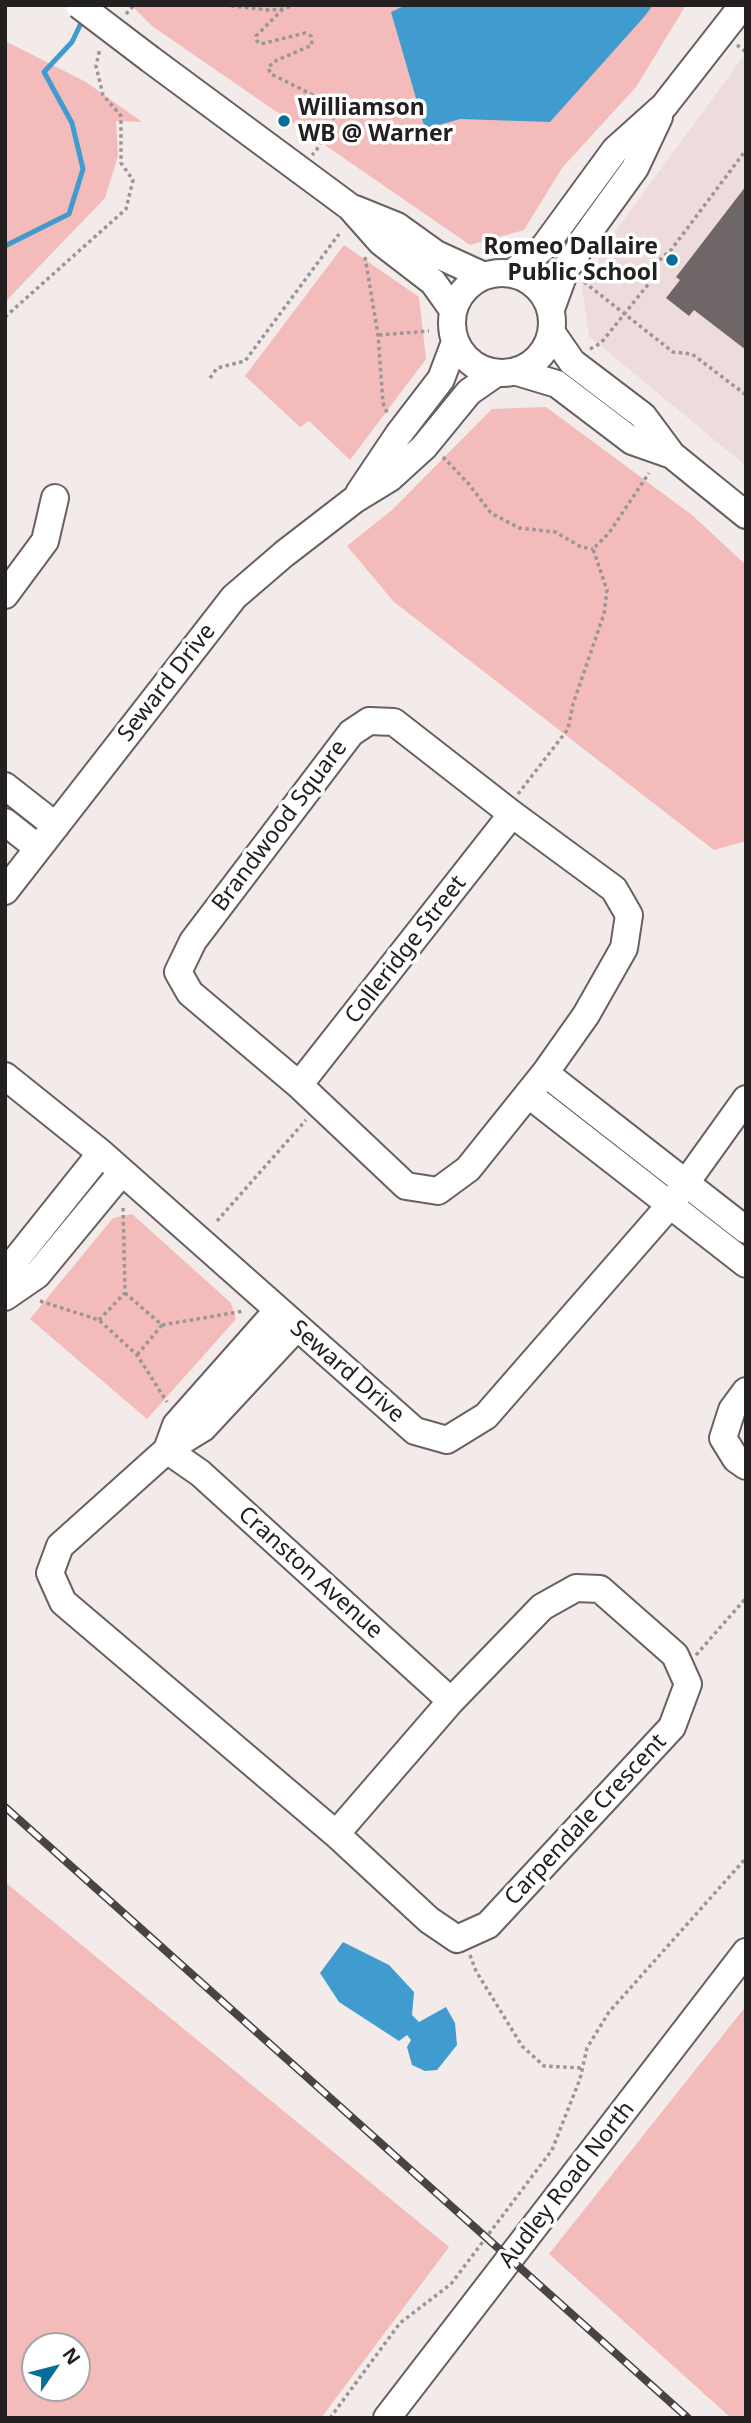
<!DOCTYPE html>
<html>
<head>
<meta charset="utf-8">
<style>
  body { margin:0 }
  #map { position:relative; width:751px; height:2423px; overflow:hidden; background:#f3eaea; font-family:"Noto Sans",sans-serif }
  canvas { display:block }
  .frame { position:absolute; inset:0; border:7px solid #242020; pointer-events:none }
  .north { position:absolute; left:21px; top:2332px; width:70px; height:70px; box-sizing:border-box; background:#fff; border:2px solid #a7a6a6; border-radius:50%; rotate:55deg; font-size:19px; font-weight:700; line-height:28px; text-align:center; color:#242020 }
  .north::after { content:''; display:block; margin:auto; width:24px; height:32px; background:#076d9b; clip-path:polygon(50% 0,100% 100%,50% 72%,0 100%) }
</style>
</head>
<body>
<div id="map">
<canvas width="751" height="2423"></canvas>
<div class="frame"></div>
<div class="north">N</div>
</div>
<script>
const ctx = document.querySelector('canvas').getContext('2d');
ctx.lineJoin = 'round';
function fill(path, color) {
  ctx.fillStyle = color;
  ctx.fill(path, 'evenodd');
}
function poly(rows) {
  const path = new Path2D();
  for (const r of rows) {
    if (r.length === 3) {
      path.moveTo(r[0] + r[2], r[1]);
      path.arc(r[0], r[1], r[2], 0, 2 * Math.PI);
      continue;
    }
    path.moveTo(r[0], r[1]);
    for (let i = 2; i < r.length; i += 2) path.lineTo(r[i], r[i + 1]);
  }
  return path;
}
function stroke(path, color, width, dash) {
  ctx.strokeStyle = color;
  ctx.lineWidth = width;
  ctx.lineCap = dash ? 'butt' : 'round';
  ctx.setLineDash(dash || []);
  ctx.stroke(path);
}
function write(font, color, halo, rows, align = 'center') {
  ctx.font = font + ' "Noto Sans",sans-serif';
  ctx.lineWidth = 7;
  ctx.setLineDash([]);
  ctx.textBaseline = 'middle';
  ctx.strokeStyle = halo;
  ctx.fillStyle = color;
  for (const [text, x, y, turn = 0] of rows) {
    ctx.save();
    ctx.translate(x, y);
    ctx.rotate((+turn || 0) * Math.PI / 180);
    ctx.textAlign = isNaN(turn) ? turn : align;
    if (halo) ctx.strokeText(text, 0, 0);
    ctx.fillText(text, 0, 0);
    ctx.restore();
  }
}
const built = poly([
  [746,53,746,466,589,336,582,287,614,233]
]);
const green = poly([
  [131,5,686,5,636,87,562,168,524,230,470,245,152,26],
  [5,41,86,82,142,122,116,121,118,156,105,198,5,302],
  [344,245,419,297,426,359,350,460,309,421,300,427,245,376],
  [546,407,692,515,746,565,746,841,714,850,394,602,347,546,392,510,492,409],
  [132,1214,231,1303,236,1319,147,1419,30,1319,113,1218],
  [5,1882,449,2247,321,2418,5,2418],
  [35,2346,77,2346,77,2388,35,2388],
  [746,2006,746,2418,731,2418,549,2254]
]);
const water = poly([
  [406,5,653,5,644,17,550,122,460,119,425,129,391,12],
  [343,1942,389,1965,414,1992,412,2015,419,2022,446,2007,455,2023,457,2045,437,2070,425,2071,412,2065,407,2047,411,2040,407,2035,399,2041,339,2002,320,1973]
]);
const stream = poly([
  [5,246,69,214,83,169,72,123,44,72,72,42,84,17]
]);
const building = poly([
  [746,186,746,350,694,310,689,316,666,298,680,280,676,277]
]);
const path = poly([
  [224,5,269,10,283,9,293,5],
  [283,9,256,36,257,41,261,44,305,33,311,36,312,45,273,62,268,68,271,74,339,108,316,151,312,155],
  [126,14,134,5],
  [737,45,746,52],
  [365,257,378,335,383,403,388,415],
  [593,266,619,273,638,271,656,263,671,250,746,150],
  [584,282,673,352,692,354,746,395],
  [5,317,126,209,133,180,121,163,121,116,103,95,96,66,100,48],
  [379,335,429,331],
  [590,349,601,343,650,282,648,267],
  [210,378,217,368,245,361,339,234],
  [443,457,468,483,491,513,519,528,555,532,581,547,593,549],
  [518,794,568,729,573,704,604,614,607,590,593,549,609,533,649,473],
  [217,1221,306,1120],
  [125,1293,162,1325,137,1355],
  [40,1301,99,1320,137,1355,167,1402],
  [99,1320,125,1293,123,1205],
  [162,1325,244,1311],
  [696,1655,746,1598],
  [470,1955,476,1971,522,2046,544,2066,582,2068],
  [330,2418,400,2323,451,2284,552,2150,580,2079,587,2048,609,2012,746,1858]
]);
const minor = poly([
  [150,59,350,207,381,242,433,282,453,310],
  [355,209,397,226,436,254,484,276],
  [512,273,544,247,615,150,664,106,743,5],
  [502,323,50],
  [551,309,566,268,575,257,583,240,635,168,659,117],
  [552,333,572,362,643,416,672,455,746,515],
  [517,372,557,384,632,441,672,455],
  [359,493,398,435,441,379,455,342],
  [5,595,45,541,55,498],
  [369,721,394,722,512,814,614,889,629,915,624,948,586,1015,545,1073,468,1169,438,1191,406,1186,299,1085,190,993,178,972,193,941,351,733,369,721],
  [5,786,56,826],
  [5,822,38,848],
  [5,891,234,597,284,554,354,500,390,478,424,447,469,392,495,374],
  [545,1073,746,1230],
  [5,1076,101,1153,415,1431,447,1440,486,1416,670,1205,746,1099],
  [299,1085,512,814],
  [529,1095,746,1264],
  [5,1284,18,1257,101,1153],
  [5,1297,37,1275,122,1172],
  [297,1327,203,1428,167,1450,60,1546,50,1573,63,1602,336,1834,429,1920,457,1939,488,1925,672,1727,688,1684,675,1655,600,1589,576,1588,542,1607,451,1701,336,1834],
  [746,1391,732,1410,723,1438,736,1459,746,1466],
  [167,1450,200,1473,451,1701],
  [167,1450,176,1425,277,1311],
  [387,2418,746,1952]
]);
const rail = poly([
  [5,1807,688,2418]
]);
const minorBridge = poly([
  [79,5,150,59]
]);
const markers = [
  [284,121,7,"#076d9b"],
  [672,260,7,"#076d9b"]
];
const poiNames = [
  ["Williamson",298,108],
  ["WB @ Warner",298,134],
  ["Romeo Dallaire",658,247,"right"],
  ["Public School",658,273,"right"]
];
const streetNames = [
  ["Seward Drive",167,683,-52],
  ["Brandwood Square",280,826,-53],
  ["Colleridge Street",406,950,-52],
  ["Seward Drive",347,1372,41],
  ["Cranston Avenue",310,1573,42],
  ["Carpendale Crescent",586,1820,-47],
  ["Audley Road North",567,2185,-52]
];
fill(built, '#eedbdb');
fill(green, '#f4bbbb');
fill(water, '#409bce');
stroke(stream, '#409bce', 5);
fill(building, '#6f6767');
stroke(minor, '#696160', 30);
stroke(path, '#9c9595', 3.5, [3.5, 3.5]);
stroke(minor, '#fff', 26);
stroke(rail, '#494444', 8);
stroke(rail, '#fff', 5, [16]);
stroke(minorBridge, '#696160', 30, []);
stroke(minorBridge, '#fff', 26);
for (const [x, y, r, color] of markers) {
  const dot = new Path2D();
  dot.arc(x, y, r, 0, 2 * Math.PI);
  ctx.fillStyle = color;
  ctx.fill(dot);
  stroke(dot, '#fff', 2.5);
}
write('bold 23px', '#242020', '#fff', poiNames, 'left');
write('23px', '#242020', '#fff', streetNames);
</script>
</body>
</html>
